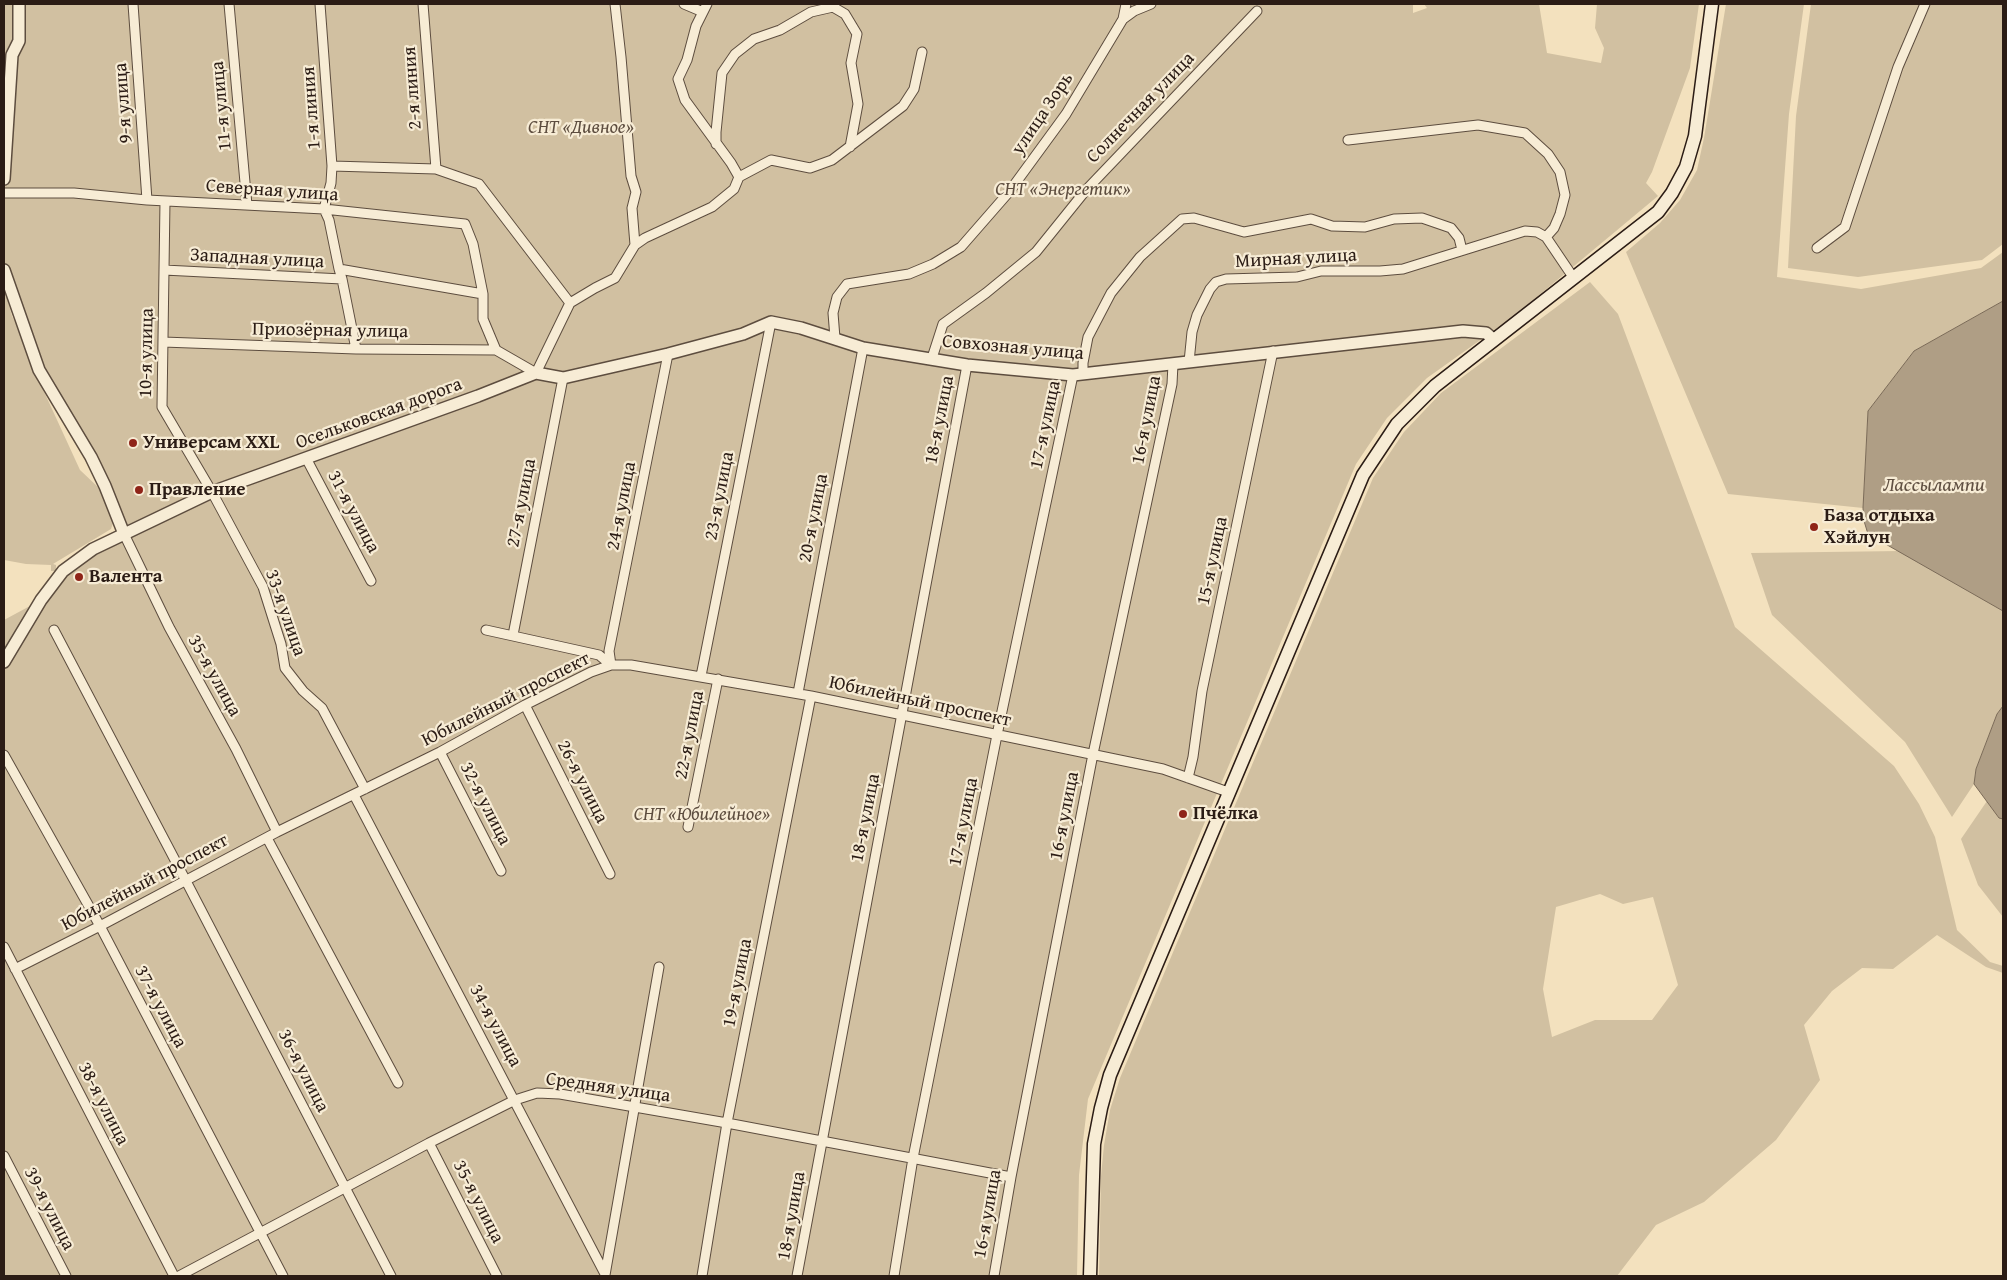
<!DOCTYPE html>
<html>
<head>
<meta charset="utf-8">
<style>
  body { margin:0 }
  #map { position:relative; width:2007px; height:1280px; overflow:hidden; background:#f3e1be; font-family:"Gentium Book Plus",serif }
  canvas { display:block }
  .frame { position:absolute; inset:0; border:5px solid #2b1c15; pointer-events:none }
</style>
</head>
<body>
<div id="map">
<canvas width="2007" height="1280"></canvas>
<div class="frame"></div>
</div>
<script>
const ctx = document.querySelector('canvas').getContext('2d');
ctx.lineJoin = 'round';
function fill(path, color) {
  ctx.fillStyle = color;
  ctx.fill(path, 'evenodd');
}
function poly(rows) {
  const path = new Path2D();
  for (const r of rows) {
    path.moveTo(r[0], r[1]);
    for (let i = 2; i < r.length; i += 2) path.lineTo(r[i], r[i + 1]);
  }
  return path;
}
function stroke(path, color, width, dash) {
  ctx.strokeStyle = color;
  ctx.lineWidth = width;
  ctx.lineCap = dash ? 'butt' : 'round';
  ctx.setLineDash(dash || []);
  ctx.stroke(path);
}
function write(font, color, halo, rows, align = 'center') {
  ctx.font = font + ' "Gentium Book Plus",serif';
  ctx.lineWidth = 4.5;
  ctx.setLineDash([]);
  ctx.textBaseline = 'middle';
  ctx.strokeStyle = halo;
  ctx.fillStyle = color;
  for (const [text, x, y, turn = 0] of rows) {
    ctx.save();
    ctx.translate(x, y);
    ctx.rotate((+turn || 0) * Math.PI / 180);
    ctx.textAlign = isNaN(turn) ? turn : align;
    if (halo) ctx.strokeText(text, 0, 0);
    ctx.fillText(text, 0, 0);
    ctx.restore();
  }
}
const green = poly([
  [4,4,319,4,336,163,322,4,1413,4,1413,13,1427,8,1424,4,1539,4,1547,53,1601,63,1604,48,1595,28,1597,4,1699,4,1690,68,1652,172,1646,183,1658,196,1514,316,1427,378,1387,418,1356,464,1088,1099,1079,1175,1077,1276,4,1276,4,620,41,600,63,571,124,534,14,302,4,266],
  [1726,4,1804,4,1789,114,1777,277,1861,289,1981,268,2003,252,2003,301,1914,351,1868,411,1863,508,1728,494,1626,252,1660,223,1680,200,1697,170,1704,138],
  [1811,4,2003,4,2003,244,1982,260,1858,277,1788,268,1796,116],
  [1590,282,1618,314,1735,627,1894,766,1919,804,1935,837,1957,930,1990,962,2003,966,2003,973,1986,967,1937,935,1893,969,1862,968,1832,991,1804,1025,1820,1080,1776,1140,1704,1202,1656,1225,1617,1276,1099,1276,1101,1176,1104,1145,1110,1110,1120,1078,1373,478,1404,432,1441,393],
  [1600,894,1623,904,1653,897,1678,985,1652,1020,1595,1020,1552,1037,1543,989,1556,907],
  [4,287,12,316,24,340,35,372,80,470,99,488,114,520,111,529,53,564,56,565,56,571,51,571,51,565,26,564,4,560],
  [1900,551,2003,611,2003,706,1997,714,1976,769,1974,784,1952,817,1905,742,1772,615,1751,553],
  [1987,801,1999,818,2003,819,2003,917,1978,885,1961,839]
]);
const water = poly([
  [2003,301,2003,611,1868,534,1864,521,1863,508,1868,411,1914,351,2003,301],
  [2003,706,2003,819,1999,818,1974,784,1976,769,1997,714,2003,706]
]);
const minor = poly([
  [133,4,147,200],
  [229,4,247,205],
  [320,4,332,166,331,183,324,209,329,220,339,269],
  [423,4,436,169],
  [615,4,621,57,631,176,636,192,632,208,635,245],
  [684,4,703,12],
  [1123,19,1126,4],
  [1348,140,1478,125,1525,133,1548,154,1560,172,1565,195,1560,214,1554,228,1546,237],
  [716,144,716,132,722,73,735,54,754,39,780,30,811,12,833,7,845,14,857,34,851,63,858,104,850,147],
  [332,166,436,169,479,184,570,303],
  [739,177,771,160,810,168,832,160,903,106,914,89,922,52],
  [4,193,74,193,147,200,324,209,465,224,473,244,483,294,483,319,496,350,536,373,570,303,595,288,615,278,635,245,645,238,712,207,734,189,739,177,731,163,685,100,678,79,687,60,696,26,707,4],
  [165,201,162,407,212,492,263,587,281,644,285,668,303,691,322,708,365,789],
  [1817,248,1845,227,1898,67,1925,4],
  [164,270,342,279,339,269,483,294],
  [342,279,356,349],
  [835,338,833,313,837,297,847,284,909,274,933,264,961,247,1009,192,1066,114,1123,19,1134,11,1151,4],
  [163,342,356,349,496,350],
  [932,358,943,324,986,293,1036,252,1086,190,1257,11],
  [1189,362,1192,332,1197,315,1210,289,1216,282,1226,279,1297,277,1321,271,1380,271,1403,269,1525,231,1537,232,1546,237,1573,277],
  [1083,374,1083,363,1088,337,1111,293,1140,257,1182,219,1194,218,1244,232,1311,219,1332,226,1365,227,1394,219,1422,218,1451,228,1459,238,1462,250],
  [306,458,371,581],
  [124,534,169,627,236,749,277,832],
  [54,630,186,881,391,1276],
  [486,630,599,655,611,665],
  [513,635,563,378],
  [611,665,609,651,668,354],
  [701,676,771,322],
  [798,693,863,348],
  [525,705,610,874],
  [440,752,501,871],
  [4,755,100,926,283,1276],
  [1188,778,1193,757,1202,691,1273,351],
  [354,795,605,1274],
  [688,827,718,679],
  [267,838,398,1083],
  [4,947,174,1276],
  [15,969,100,926,277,832,440,752,525,705,591,672,611,665,631,665,811,696,1163,769,1228,792],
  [429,1143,497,1276],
  [4,1156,66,1276],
  [605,1275,659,967],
  [179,1276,429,1143,515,1100,537,1093,560,1094,727,1123,1011,1177],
  [702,1276,727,1123,811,696],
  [797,1276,967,365],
  [894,1276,913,1158,997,735,1073,375],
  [994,1276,1011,1177,1093,754,1172,384,1173,364]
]);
const tertiary = poly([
  [4,179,12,55,19,41,19,4],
  [4,270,39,370,91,457,105,486,124,534],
  [4,662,41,600,63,571,93,549,212,492,478,396,536,373,563,378,668,354,743,334,771,322,801,328,863,348,967,365,1073,375,1463,331,1486,333,1494,340]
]);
const secondary = poly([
  [1090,1276,1094,1144,1101,1108,1110,1075,1363,475,1397,424,1435,386,1658,212,1672,193,1686,167,1695,136,1712,4]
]);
const markers = [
  [133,443,5,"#8f2418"],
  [139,490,5,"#8f2418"],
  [1814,527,5,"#8f2418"],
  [79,577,5,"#8f2418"],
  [1183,814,5,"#8f2418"]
];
const streetNames = [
  ["2-я линия",413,88,-94],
  ["9-я улица",124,103,-94],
  ["11-я улица",222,106,-95],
  ["1-я линия",312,108,-94],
  ["Солнечная улица",1141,108,-46],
  ["улица Зорь",1043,114,-56],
  ["Северная улица",272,191,4],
  ["Западная улица",257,259,3],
  ["Мирная улица",1296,259,-3],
  ["Приозёрная улица",330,331,1],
  ["Совхозная улица",1013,348,5],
  ["10-я улица",147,353,-89],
  ["Осельковская дорога",379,414,-20],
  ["18-я улица",940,420,-79],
  ["16-я улица",1147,420,-79],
  ["17-я улица",1046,425,-78],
  ["23-я улица",720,496,-79],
  ["27-я улица",522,503,-79],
  ["24-я улица",622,506,-79],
  ["31-я улица",353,512,62],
  ["20-я улица",814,518,-79],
  ["15-я улица",1213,561,-78],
  ["33-я улица",285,613,71],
  ["35-я улица",214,676,61],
  ["Юбилейный проспект",506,700,-27],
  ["Юбилейный проспект",920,702,12],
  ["22-я улица",690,735,-79],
  ["26-я улица",582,782,63],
  ["32-я улица",485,804,63],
  ["16-я улица",1065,816,-79],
  ["18-я улица",866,818,-79],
  ["17-я улица",964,822,-79],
  ["Юбилейный проспект",145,883,-28],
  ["19-я улица",738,983,-79],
  ["37-я улица",160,1007,62],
  ["34-я улица",495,1026,62],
  ["36-я улица",303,1071,63],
  ["Средняя улица",608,1088,8],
  ["38-я улица",103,1104,63],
  ["35-я улица",478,1202,63],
  ["39-я улица",49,1209,63],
  ["16-я улица",988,1214,-80],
  ["18-я улица",792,1216,-80]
];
const parkNames = [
  ["СНТ «Дивное»",581,128],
  ["СНТ «Энергетик»",1063,190],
  ["СНТ «Юбилейное»",702,815]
];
const poiNames = [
  ["Универсам XXL",143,443],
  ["Правление",149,490],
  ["База отдыха",1824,516],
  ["Хэйлун",1824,538],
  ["Валента",89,577],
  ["Пчёлка",1193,814]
];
const waterNames = [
  ["Лассылампи",1934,486]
];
fill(green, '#d1c0a1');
fill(water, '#af9e85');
stroke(water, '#7a6a58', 1);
stroke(minor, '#5d4d3f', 11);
stroke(tertiary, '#5d4d3f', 14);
stroke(secondary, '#2b1c15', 15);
stroke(minor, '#f7ecd5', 9);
stroke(tertiary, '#f7ecd5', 11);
stroke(secondary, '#f7ecd5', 12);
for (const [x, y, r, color] of markers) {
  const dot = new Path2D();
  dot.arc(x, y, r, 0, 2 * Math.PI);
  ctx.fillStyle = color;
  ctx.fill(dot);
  stroke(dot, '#f7ecd5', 2);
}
write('19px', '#2b1c15', '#f7ecd5', streetNames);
write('italic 19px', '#5d4d3f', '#f7ecd5', parkNames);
write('bold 19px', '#2b1c15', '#f7ecd5', poiNames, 'left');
write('italic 20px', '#605042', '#f7ecd5', waterNames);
</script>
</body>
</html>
